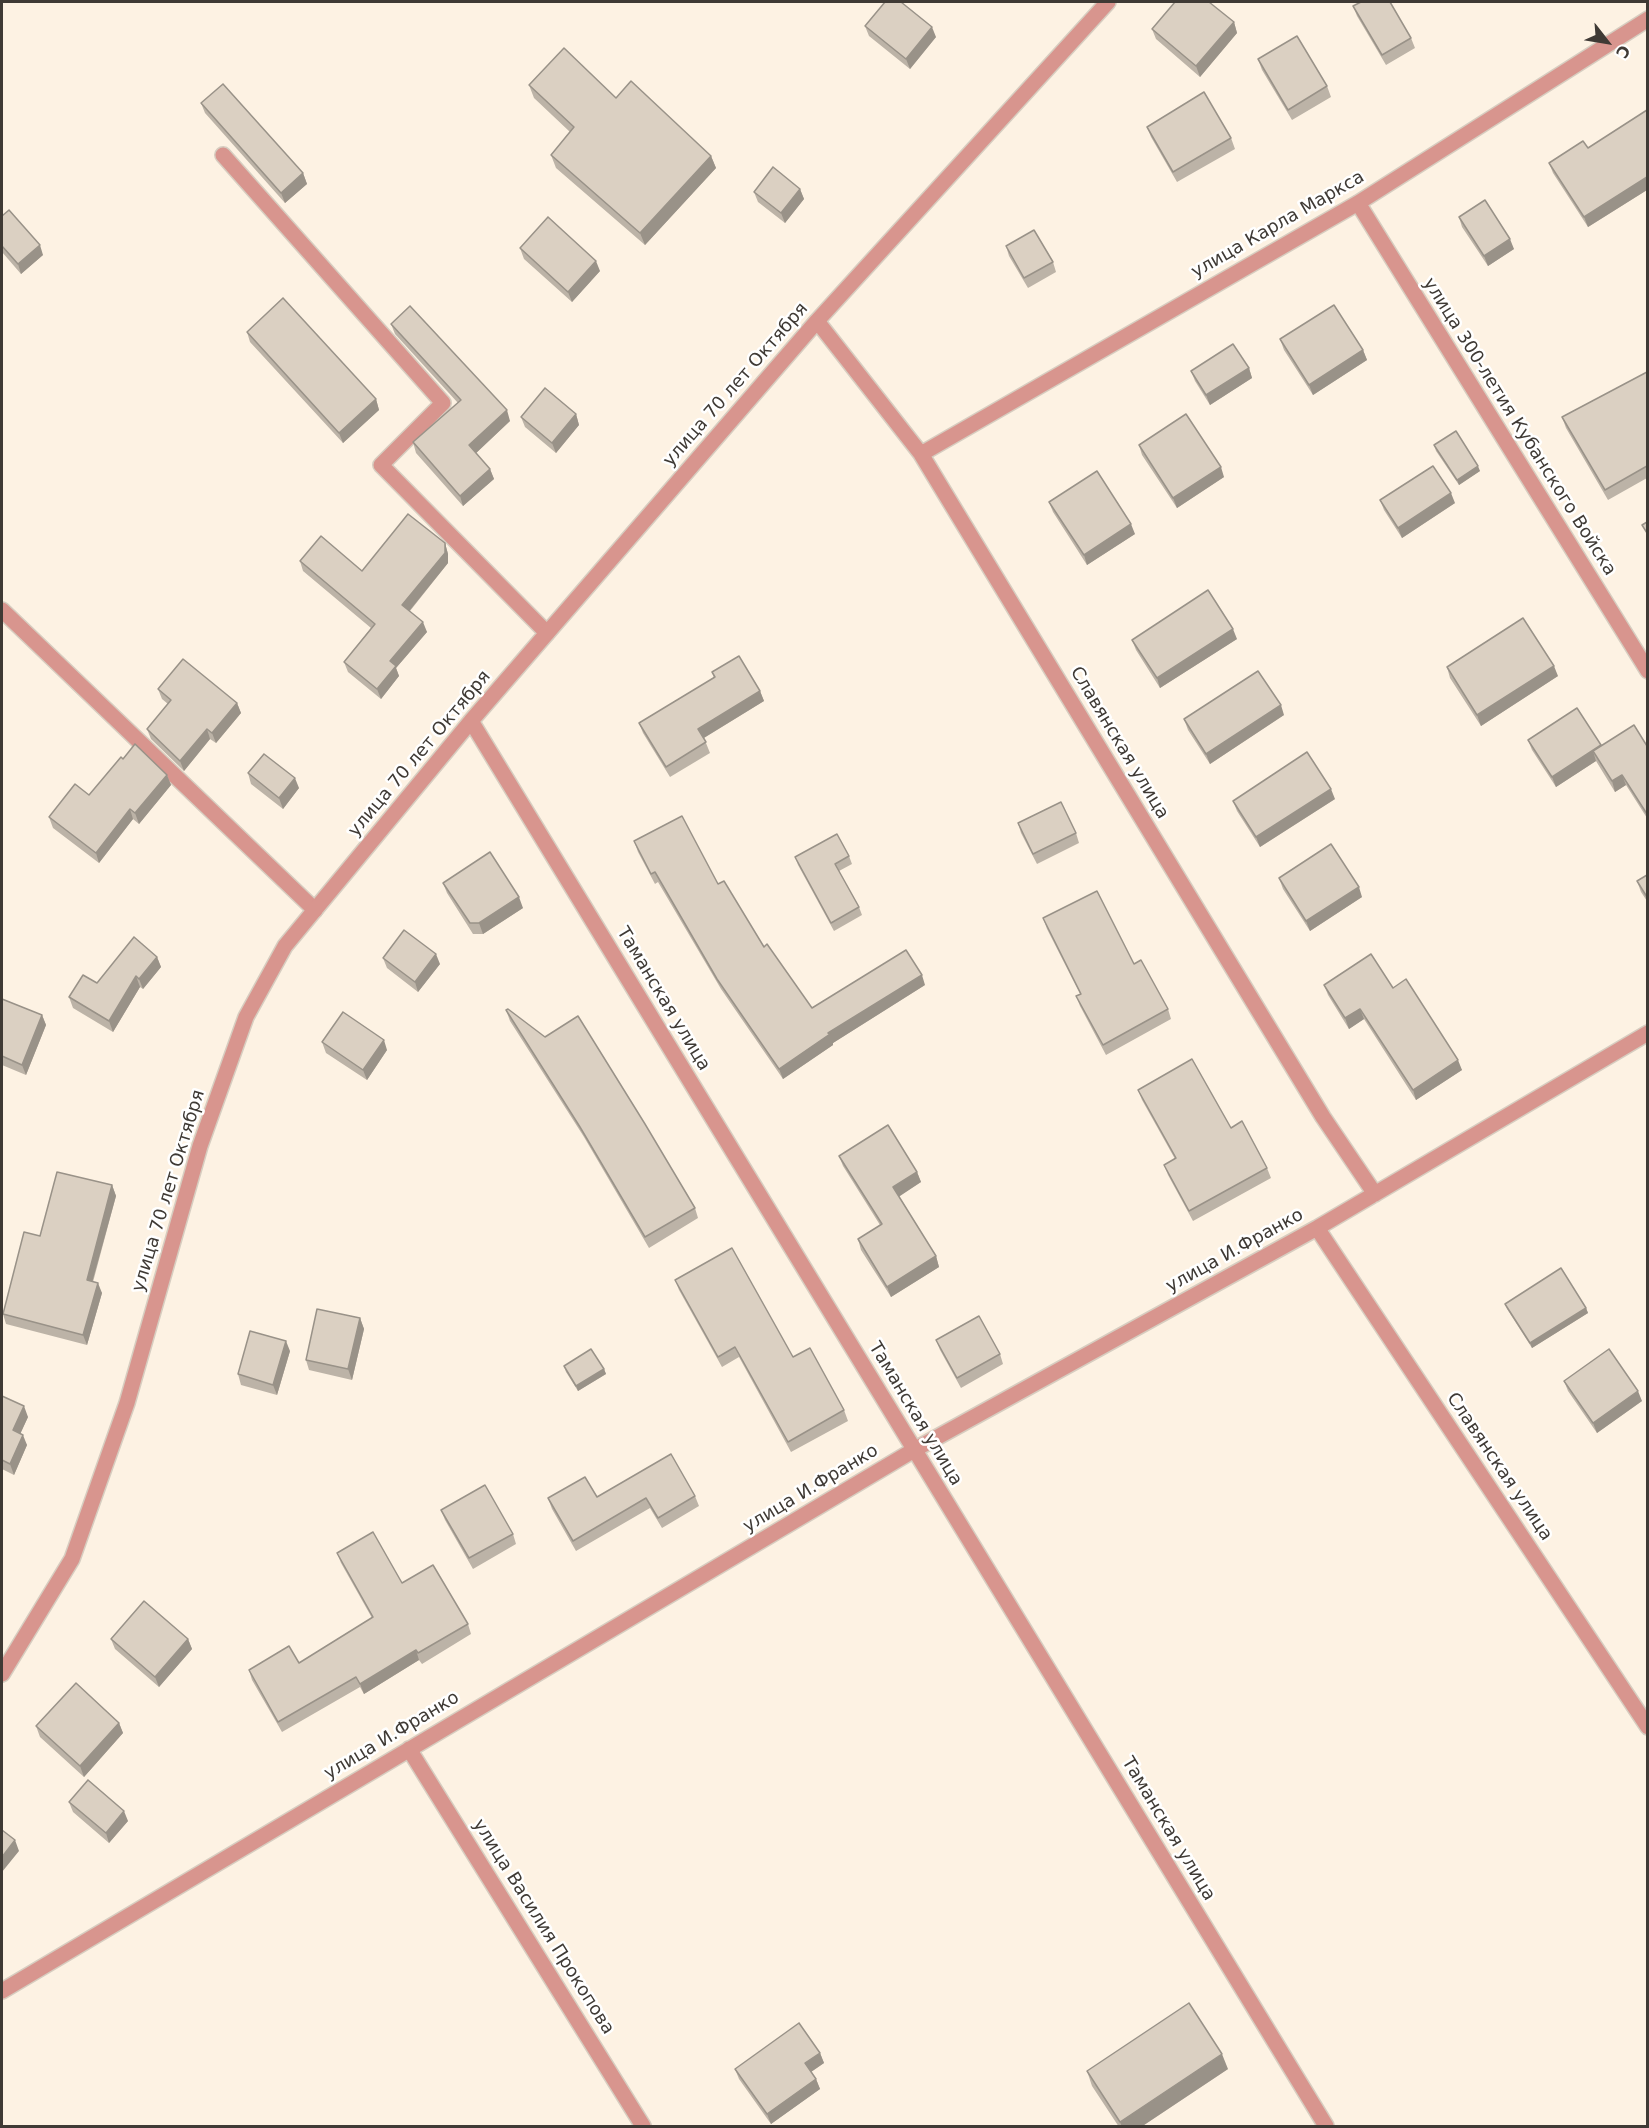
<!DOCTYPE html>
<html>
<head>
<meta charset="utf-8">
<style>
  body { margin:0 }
  #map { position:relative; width:1649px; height:2128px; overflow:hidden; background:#fdf2e3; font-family:"DejaVu Sans",sans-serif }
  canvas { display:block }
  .frame { position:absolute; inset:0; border:3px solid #3f3a35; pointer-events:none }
  .north { position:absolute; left:1577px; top:12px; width:60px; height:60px; -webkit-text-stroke:4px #fff; paint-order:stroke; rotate:121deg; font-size:16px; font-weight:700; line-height:24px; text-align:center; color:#3f3a35 }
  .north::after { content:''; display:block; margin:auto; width:21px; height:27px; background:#3f3a35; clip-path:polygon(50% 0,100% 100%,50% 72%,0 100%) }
</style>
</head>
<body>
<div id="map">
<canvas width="1649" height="2128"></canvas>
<div class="frame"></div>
<div class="north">С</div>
</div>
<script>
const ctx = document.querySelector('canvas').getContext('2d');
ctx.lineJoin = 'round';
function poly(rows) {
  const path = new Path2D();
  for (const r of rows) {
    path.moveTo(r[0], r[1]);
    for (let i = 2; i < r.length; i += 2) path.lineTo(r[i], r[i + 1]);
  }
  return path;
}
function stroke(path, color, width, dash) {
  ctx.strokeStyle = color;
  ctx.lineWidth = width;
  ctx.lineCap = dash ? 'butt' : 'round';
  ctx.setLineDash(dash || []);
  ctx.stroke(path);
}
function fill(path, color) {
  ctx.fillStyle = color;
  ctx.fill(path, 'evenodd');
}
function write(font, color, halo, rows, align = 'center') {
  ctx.font = font + ' "DejaVu Sans",sans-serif';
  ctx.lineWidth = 5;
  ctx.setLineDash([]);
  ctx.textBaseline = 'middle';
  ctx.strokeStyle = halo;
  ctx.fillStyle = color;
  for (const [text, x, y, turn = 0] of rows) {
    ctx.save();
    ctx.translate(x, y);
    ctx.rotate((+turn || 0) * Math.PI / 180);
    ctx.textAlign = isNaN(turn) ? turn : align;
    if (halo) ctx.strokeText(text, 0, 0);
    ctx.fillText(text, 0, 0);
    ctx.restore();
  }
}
const service = poly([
  [223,155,443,403,381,465,547,633],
  [2,610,315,910]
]);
const minor = poly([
  [1358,203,1648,671],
  [817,321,921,454,1323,1117,1375,1194],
  [921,454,1358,203,1648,19],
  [471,721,1326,2126],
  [1317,1228,1648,1727],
  [2,1674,72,1559,127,1403,200,1146,246,1017,285,946,471,721,817,321,1108,2],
  [409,1749,643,2126],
  [2,1991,914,1450,1317,1228,1648,1033]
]);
const wall = poly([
  [1353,6,1411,38,1415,48,1386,65,1357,16],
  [1234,22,1237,33,1200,77,1156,39,1152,29],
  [865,26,936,37,910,69,869,36],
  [1258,59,1327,86,1331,97,1292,120,1262,70],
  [529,85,616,98,711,156,716,168,645,245,556,168,551,155,570,132,534,98],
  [201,103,303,173,307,184,285,203,205,113],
  [1647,110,1647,190,1588,227,1553,173,1549,163,1588,148],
  [1147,127,1231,138,1235,149,1177,182,1151,137],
  [800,189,804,199,785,223,758,202,754,192],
  [2,216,43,255,21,274,2,252],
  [1459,217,1514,249,1488,266,1462,227],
  [1006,246,1053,262,1056,272,1028,288,1009,256],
  [520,248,600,271,572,302,524,259],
  [391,324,510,421,476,453,490,469,494,479,463,506,416,453,413,442,458,403,395,334],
  [247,332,376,399,379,410,343,443,250,342],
  [1280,339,1363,350,1367,360,1313,395,1284,350],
  [1249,368,1252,378,1210,405,1195,381,1191,371],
  [1647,372,1647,478,1608,500,1566,428,1562,417],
  [576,414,579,425,556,453,525,427,521,417],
  [1139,445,1224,477,1177,508,1142,455],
  [1434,445,1480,471,1459,485,1436,451],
  [1380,500,1455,503,1402,538,1384,510],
  [1049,502,1135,534,1087,565,1053,512],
  [445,543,448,554,448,563,410,611,427,632,396,668,399,676,381,699,348,672,344,662,371,628,303,571,300,561,362,571],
  [1237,639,1160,688,1136,650,1132,640],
  [1447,667,1558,676,1481,726,1450,678],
  [712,672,760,691,764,701,704,738,710,753,670,777,643,733,639,723,714,678],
  [158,689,237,703,241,713,216,743,210,739,184,771,151,739,147,729,168,704,162,699],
  [1284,715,1210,764,1188,730,1184,719],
  [1528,740,1601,746,1647,746,1647,818,1626,785,1615,792,1596,761,1556,787,1532,750],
  [123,759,167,775,171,785,139,824,133,819,99,863,53,828,49,817,89,795],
  [248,773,299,788,283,809,251,784],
  [1335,799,1260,847,1237,811,1233,801],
  [1018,823,1076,833,1079,843,1037,864,1021,833],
  [634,841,718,884,764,947,812,1008,925,985,833,1043,833,1045,783,1079,721,989,658,882,655,884,638,852],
  [849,856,852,864,839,871,859,907,862,915,834,931,798,865,795,857],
  [1647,875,1647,901,1641,892,1637,881],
  [1279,878,1362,897,1310,931,1283,889],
  [443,883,523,908,483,934,473,934,447,893],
  [1043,918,1134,964,1168,1009,1171,1019,1106,1055,1080,1006,1076,996,1080,994,1047,929],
  [157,957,161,967,143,989,140,987,113,1032,73,1008,69,997,97,983],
  [383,958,440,964,418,992,387,968],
  [1324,985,1393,988,1462,1070,1416,1100,1364,1019,1349,1029,1328,995],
  [2,999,42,1015,46,1025,26,1075,2,1065],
  [506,1010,695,1208,698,1218,649,1248,584,1137,510,1021],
  [322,1042,387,1050,367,1080,326,1053],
  [1138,1090,1231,1128,1267,1168,1271,1178,1193,1221,1168,1175,1164,1165,1175,1159,1142,1100],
  [839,1156,917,1172,921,1182,899,1196,936,1256,939,1267,891,1297,861,1250,858,1239,880,1225,843,1166],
  [112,1185,116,1196,93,1282,102,1293,87,1345,6,1324,3,1314,40,1236],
  [675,1280,793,1357,844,1410,848,1421,791,1452,739,1357,722,1367,679,1290],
  [1505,1304,1586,1308,1588,1313,1532,1348,1507,1309],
  [360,1318,364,1329,352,1380,309,1370,306,1360],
  [936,1340,1000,1354,1003,1364,961,1388,940,1350],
  [290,1351,277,1395,241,1385,238,1374],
  [564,1366,604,1369,606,1374,578,1391,566,1372],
  [1564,1381,1642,1401,1597,1433,1568,1391],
  [2,1396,28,1417,20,1434,27,1445,14,1475,2,1469],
  [695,1496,699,1506,662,1528,650,1508,576,1551,552,1509,548,1498,597,1497],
  [441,1510,513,1534,516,1544,473,1569,445,1520],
  [337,1553,402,1583,468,1624,471,1634,422,1664,419,1660,364,1694,360,1687,282,1732,252,1680,249,1670,299,1663,372,1618,341,1563],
  [111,1639,188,1639,192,1649,159,1687,115,1649],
  [119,1723,123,1733,84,1777,40,1737,36,1726],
  [69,1802,128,1821,109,1843,73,1812],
  [820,2053,824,2063,811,2072,816,2079,820,2089,771,2124,739,2079,735,2069],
  [1228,2069,1141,2127,1119,2127,1092,2086,1087,2071]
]);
const shadedWall = poly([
  [1234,22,1237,33,1200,77,1196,66],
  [932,27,936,37,910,69,906,59],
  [711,156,716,168,645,245,640,233],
  [303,173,307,184,285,203,281,193],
  [1647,177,1647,190,1588,227,1584,217],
  [800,189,804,199,785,223,781,213],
  [1510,239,1514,249,1488,266,1484,256],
  [40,245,43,255,21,274,18,264],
  [596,261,600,271,572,302,568,292],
  [1363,350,1367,360,1313,395,1309,385],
  [1249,368,1252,378,1210,405,1206,395],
  [376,399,379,410,343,443,339,433],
  [507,410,510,421,473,456,469,445],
  [576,414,579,425,556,453,552,443],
  [1478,466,1480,471,1459,485,1457,480],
  [1221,467,1224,477,1177,508,1173,498],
  [490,469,494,479,463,506,460,496],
  [1451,493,1455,503,1402,538,1398,528],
  [1131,524,1135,534,1087,565,1084,555],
  [445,543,448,554,448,563,406,615,402,605],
  [423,622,427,632,396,668,399,676,381,699,377,689,390,661],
  [1233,629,1237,639,1160,688,1157,678],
  [1554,666,1558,676,1481,726,1477,715],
  [760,691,764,701,702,739,698,729],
  [237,703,241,713,216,743,212,733],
  [1281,705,1284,715,1210,764,1206,754],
  [207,729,210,739,184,771,180,761],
  [1601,745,1593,751,1596,761,1556,787,1552,777],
  [167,775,171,785,139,824,135,813],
  [1622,775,1626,785,1615,792,1612,781],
  [295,778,299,788,283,809,279,798],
  [1331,789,1335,799,1260,847,1256,837],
  [130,809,133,819,99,863,96,853],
  [1359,887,1362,897,1310,931,1306,921],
  [519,897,523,908,483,934,479,923],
  [436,954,440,964,418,992,415,982],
  [157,957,161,967,143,989,139,979],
  [922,975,925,985,833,1043,833,1045,783,1079,779,1069,828,1033],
  [136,976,140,987,113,1032,109,1021],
  [1360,1009,1364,1019,1349,1029,1345,1018],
  [42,1015,46,1025,26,1075,22,1065],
  [384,1040,387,1050,367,1080,363,1070],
  [1458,1060,1462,1070,1416,1100,1413,1090],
  [917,1172,921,1182,897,1198,893,1187],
  [112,1185,116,1196,90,1290,87,1280],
  [936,1256,939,1267,891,1297,887,1287],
  [98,1283,102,1293,87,1345,83,1335],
  [1586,1308,1588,1313,1532,1348,1530,1343],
  [360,1318,364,1329,352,1380,348,1369],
  [286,1341,290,1351,277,1395,273,1385],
  [604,1369,606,1374,578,1391,576,1386],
  [1638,1391,1642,1401,1597,1433,1593,1423],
  [24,1406,28,1417,17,1441,13,1430],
  [23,1435,27,1445,14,1475,10,1464],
  [188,1639,192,1649,159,1687,155,1677],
  [416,1650,419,1660,364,1694,360,1684],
  [119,1723,123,1733,84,1777,80,1766],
  [124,1811,128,1821,109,1843,106,1833],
  [15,1840,19,1851,2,1872,2,1857],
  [820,2053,824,2063,808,2074,805,2063],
  [1222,2054,1228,2069,1141,2127,1122,2127,1120,2122],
  [816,2079,820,2089,771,2124,767,2114]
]);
const building = poly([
  [885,2,901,2,932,27,906,59,865,26,885,2],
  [1175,2,1209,2,1234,22,1196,66,1152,29,1175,2],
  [1361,2,1390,2,1411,38,1382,55,1353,6,1361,2],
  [1297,36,1327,86,1288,110,1258,59,1297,36],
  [564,48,616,98,631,81,711,156,640,233,551,155,574,127,529,85,564,48],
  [223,84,303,173,281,193,201,103,223,84],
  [1204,92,1231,138,1173,172,1147,127,1204,92],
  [1647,110,1647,177,1584,217,1549,163,1583,141,1588,148,1647,110],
  [773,167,800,189,781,213,754,192,773,167],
  [1485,200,1510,239,1484,256,1459,217,1485,200],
  [9,210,40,245,18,264,2,246,2,216,9,210],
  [548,217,596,261,568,292,520,248,548,217],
  [1034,230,1053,262,1024,278,1006,246,1034,230],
  [283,298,376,399,339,433,247,332,283,298],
  [1334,305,1363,350,1309,385,1280,339,1334,305],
  [410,306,507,410,469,445,490,469,460,496,413,442,461,400,391,324,410,306],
  [1233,344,1249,368,1206,395,1191,371,1233,344],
  [1647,372,1647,466,1605,490,1562,417,1647,372],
  [545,388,576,414,552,443,521,417,545,388],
  [1186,414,1221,467,1173,498,1139,445,1186,414],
  [1456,431,1478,466,1457,480,1434,445,1456,431],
  [1433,466,1451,493,1398,528,1380,500,1433,466],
  [1097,471,1131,524,1084,555,1049,502,1097,471],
  [408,514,445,543,445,553,402,605,423,622,390,661,396,666,377,689,344,662,375,624,300,561,321,536,362,571,408,514],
  [1647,522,1647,533,1642,525,1647,522],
  [1208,590,1233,629,1157,678,1132,640,1208,590],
  [1523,618,1554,666,1477,715,1447,667,1523,618],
  [739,656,760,691,698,729,706,742,666,767,639,723,715,677,712,672,739,656],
  [183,659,237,703,212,733,207,729,180,761,147,729,171,700,158,689,183,659],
  [1258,671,1281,705,1206,754,1184,719,1258,671],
  [1577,708,1601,745,1552,777,1528,740,1577,708],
  [1634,725,1647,746,1647,814,1622,775,1612,781,1593,751,1634,725],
  [135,744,167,775,135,813,130,809,96,853,49,817,75,784,89,795,121,757,123,759,135,744],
  [1307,752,1331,789,1256,837,1233,801,1307,752],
  [264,754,295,778,279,798,248,773,264,754],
  [1061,802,1076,833,1033,854,1018,823,1061,802],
  [682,816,718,884,724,881,764,947,767,944,812,1008,906,950,922,975,828,1033,830,1034,779,1069,717,979,655,872,651,874,634,841,682,816],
  [837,834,849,856,835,864,859,907,831,923,795,857,837,834],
  [1331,844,1359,887,1306,921,1279,878,1331,844],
  [490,852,519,897,479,923,470,923,443,883,490,852],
  [1647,875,1647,897,1637,881,1647,875],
  [1097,891,1134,964,1141,960,1168,1009,1103,1045,1076,996,1081,994,1043,918,1097,891],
  [404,930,436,954,415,982,383,958,404,930],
  [134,937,157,957,139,979,136,976,109,1021,69,997,83,975,97,983,134,937],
  [1371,954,1393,988,1406,979,1458,1060,1413,1090,1360,1009,1345,1018,1324,985,1371,954],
  [2,999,42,1015,22,1065,2,1056,2,999],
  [508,1009,545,1037,578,1016,645,1124,695,1208,645,1237,580,1127,506,1010,508,1009],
  [343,1012,384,1040,363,1070,322,1042,343,1012],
  [1192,1059,1231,1128,1242,1121,1267,1168,1189,1211,1164,1165,1176,1158,1138,1090,1192,1059],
  [888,1125,917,1172,893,1187,936,1256,887,1287,858,1239,882,1224,839,1156,888,1125],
  [57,1172,112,1185,87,1280,98,1283,83,1335,3,1314,24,1232,40,1236,57,1172],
  [732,1248,793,1357,810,1348,844,1410,788,1442,735,1347,718,1357,675,1280,732,1248],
  [1561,1268,1586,1308,1530,1343,1505,1304,1561,1268],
  [317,1309,360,1318,348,1369,306,1360,317,1309],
  [979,1316,1000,1354,957,1378,936,1340,979,1316],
  [250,1331,286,1341,273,1385,238,1374,250,1331],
  [591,1349,604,1369,576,1386,564,1366,591,1349],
  [1609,1349,1638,1391,1593,1423,1564,1381,1609,1349],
  [2,1396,24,1406,13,1430,23,1435,10,1464,2,1460,2,1396],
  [671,1454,695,1496,658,1518,646,1498,573,1541,548,1498,585,1477,597,1497,671,1454],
  [485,1485,513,1534,469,1558,441,1510,485,1485],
  [373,1532,402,1583,433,1565,468,1624,418,1653,416,1650,360,1684,356,1677,278,1722,249,1670,289,1646,299,1663,373,1617,337,1553,373,1532],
  [144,1601,188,1639,155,1677,111,1639,144,1601],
  [76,1683,119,1723,80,1766,36,1726,76,1683],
  [88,1780,124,1811,106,1833,69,1802,88,1780],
  [2,1830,15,1840,2,1857,2,1830],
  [1189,2003,1222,2054,1120,2122,1087,2071,1189,2003],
  [799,2023,820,2053,805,2063,816,2079,767,2114,735,2069,799,2023]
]);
const streetNames = [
  ["улица Карла Маркса",1278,225,-30],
  ["улица 70 лет Октября",736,385,-49],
  ["улица 300-летия Кубанского Войска",1519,427,58],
  ["Славянская улица",1119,743,59],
  ["улица 70 лет Октября",420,754,-50],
  ["Таманская улица",663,999,59],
  ["улица 70 лет Октября",169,1191,-73],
  ["улица И.Франко",1235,1251,-29],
  ["Таманская улица",915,1414,59],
  ["Славянская улица",1499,1467,56],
  ["улица И.Франко",811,1489,-31],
  ["улица И.Франко",392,1736,-31],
  ["Таманская улица",1168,1829,59],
  ["улица Василия Прокопова",543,1927,58]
];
stroke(service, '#d7cdc0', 18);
stroke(minor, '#d7cdc0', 18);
stroke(service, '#d8958e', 15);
stroke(minor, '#d8958e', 15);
fill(wall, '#bcb3a7');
fill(shadedWall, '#999288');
fill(building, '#dbd0c2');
stroke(building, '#999288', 1.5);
write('18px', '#3f3a35', '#fff', streetNames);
</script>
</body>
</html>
